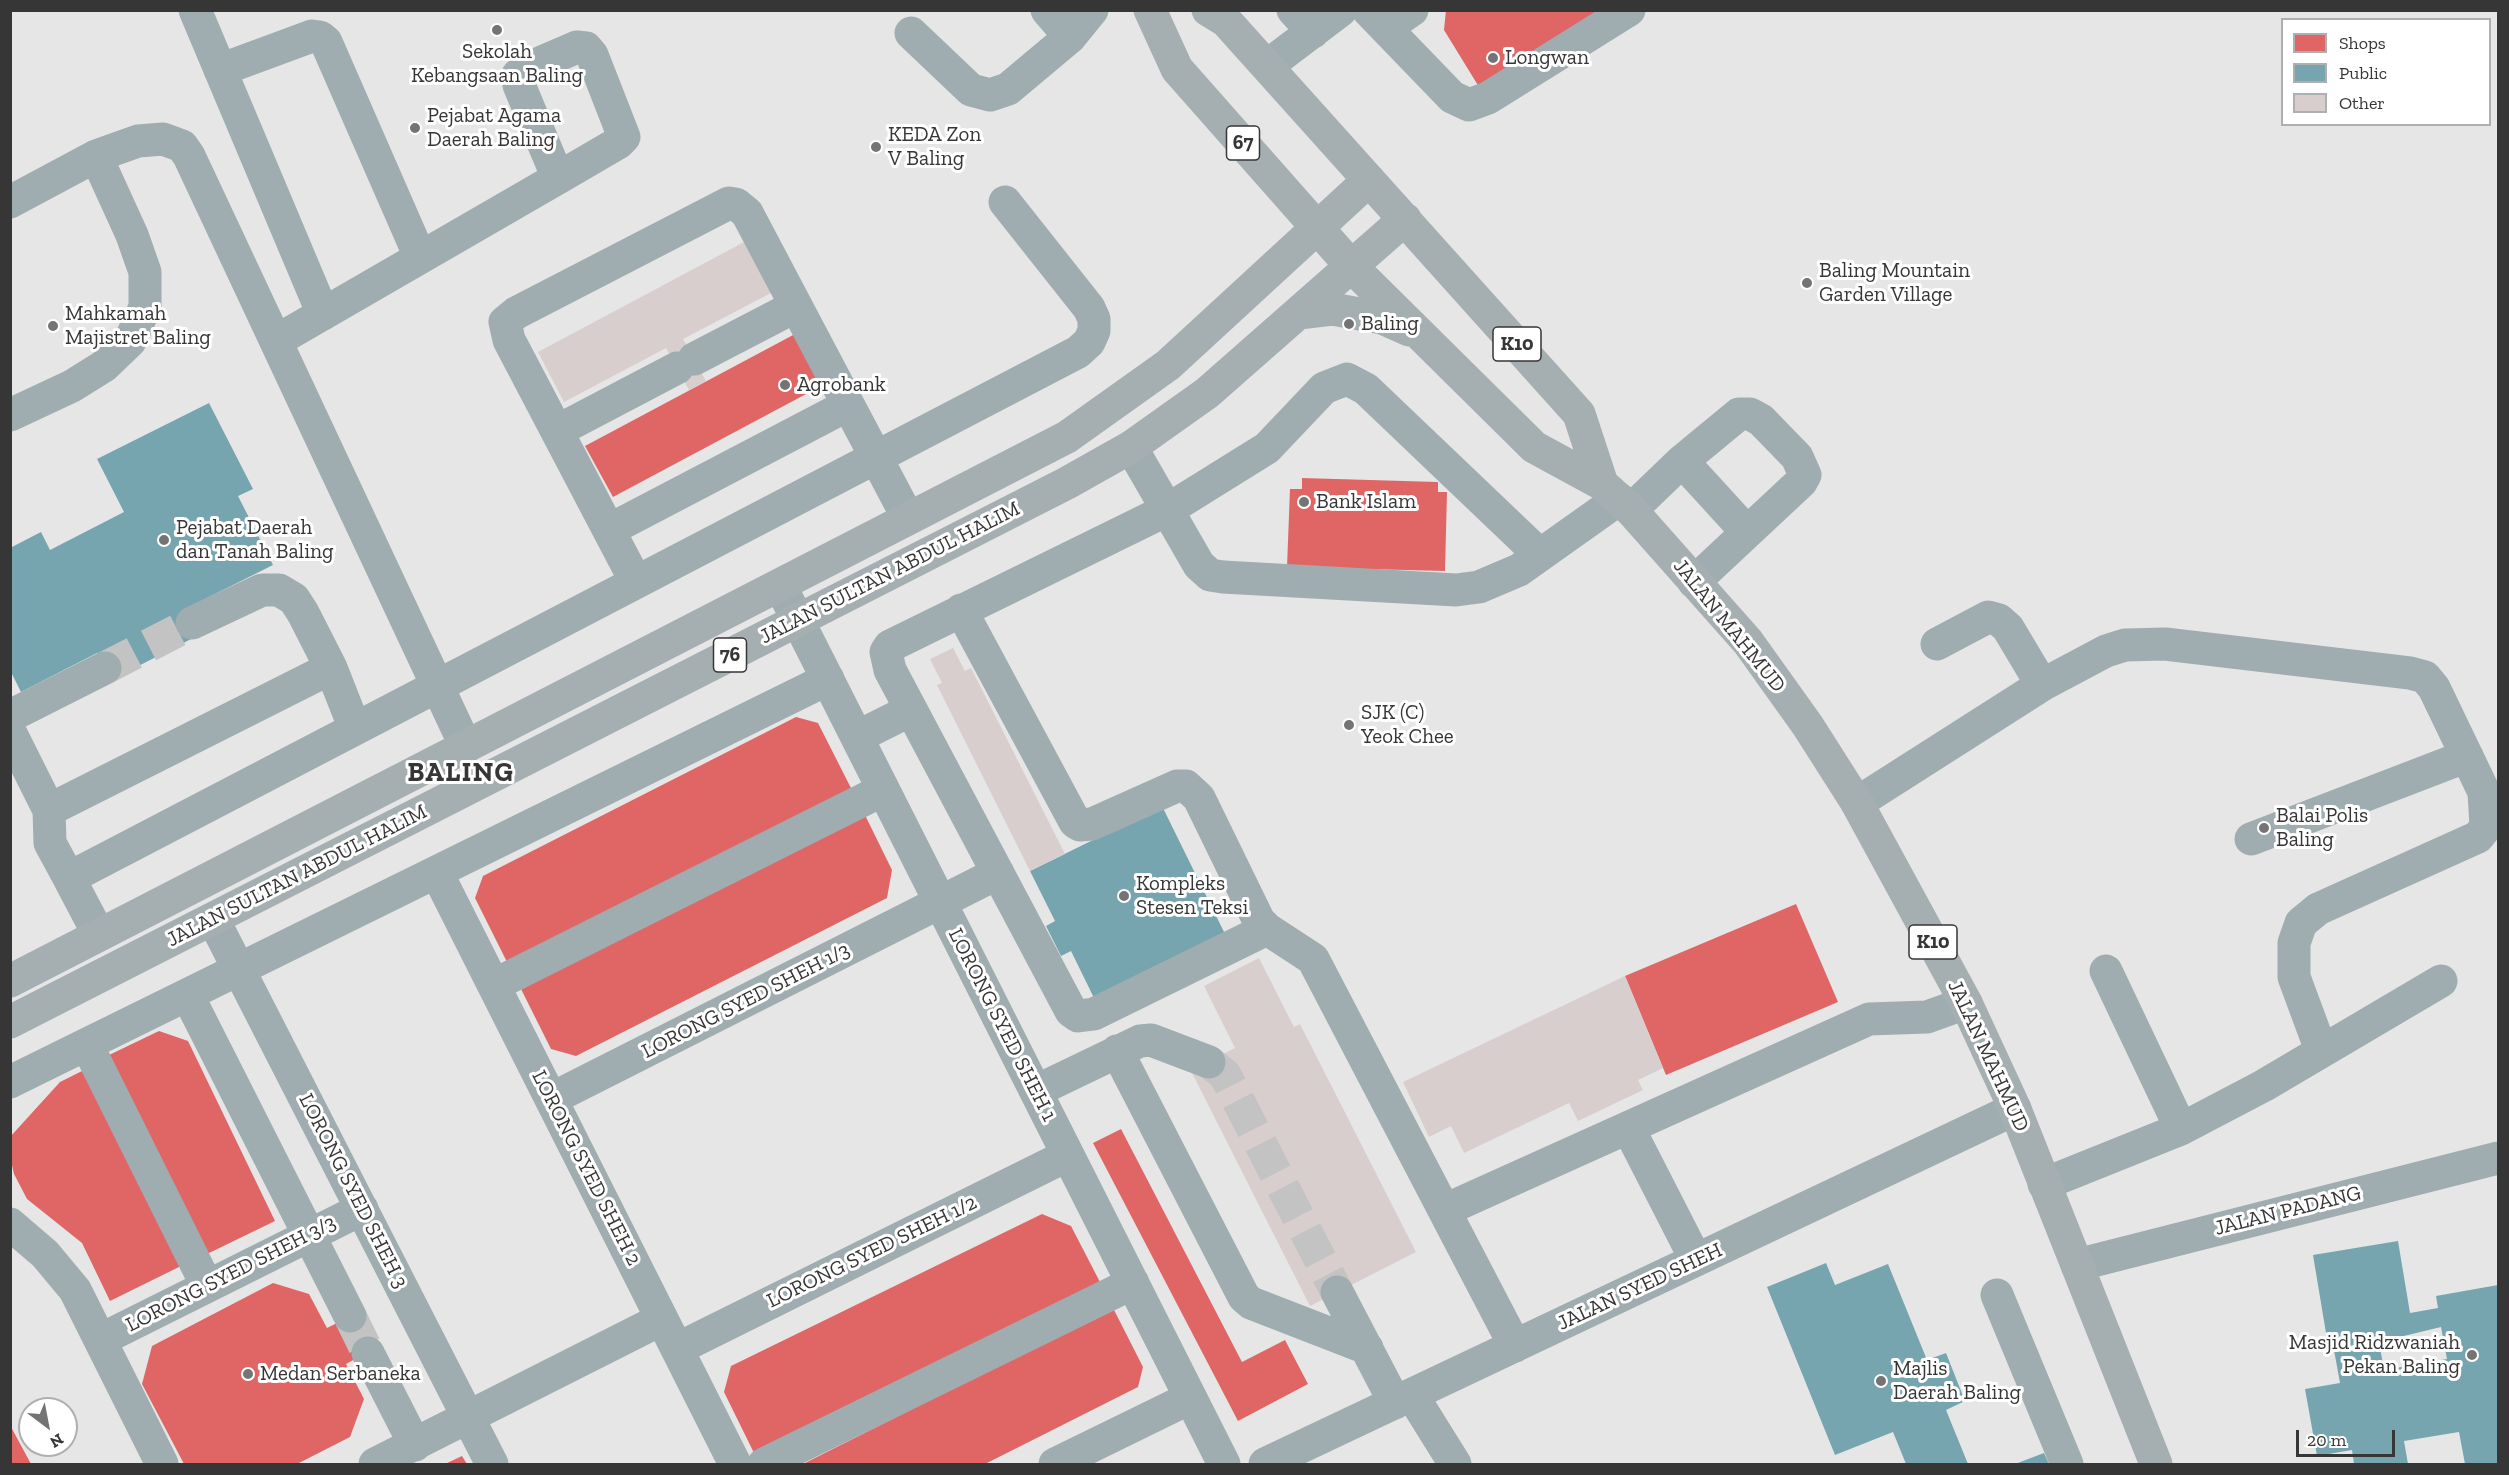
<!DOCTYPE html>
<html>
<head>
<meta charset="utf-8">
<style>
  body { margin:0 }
  #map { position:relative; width:2509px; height:1475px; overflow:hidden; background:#e6e6e6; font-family:"Zilla Slab",serif }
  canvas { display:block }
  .frame { position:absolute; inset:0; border:12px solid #363637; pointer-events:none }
  .legend { position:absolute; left:2281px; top:18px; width:210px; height:108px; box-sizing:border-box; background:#fff; border:2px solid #afafaf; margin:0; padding:8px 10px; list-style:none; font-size:18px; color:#363637 }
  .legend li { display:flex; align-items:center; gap:12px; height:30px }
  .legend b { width:30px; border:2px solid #afafaf }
  .north { position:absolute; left:18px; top:1397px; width:60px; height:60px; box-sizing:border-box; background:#fff; border:2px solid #afafaf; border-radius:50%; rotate:148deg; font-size:16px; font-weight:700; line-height:24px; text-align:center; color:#363637 }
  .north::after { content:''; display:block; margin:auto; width:21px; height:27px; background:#747474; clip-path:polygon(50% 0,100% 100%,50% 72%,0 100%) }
  .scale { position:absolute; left:2296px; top:1430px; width:99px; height:27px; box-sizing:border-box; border:3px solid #363637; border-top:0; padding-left:8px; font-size:18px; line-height:21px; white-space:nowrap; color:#363637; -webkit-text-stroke:4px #fff; paint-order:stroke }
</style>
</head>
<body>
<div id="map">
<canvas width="2509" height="1475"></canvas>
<div class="frame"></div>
<ul class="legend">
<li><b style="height:16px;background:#e06666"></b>Shops</li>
<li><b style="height:16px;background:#76a5af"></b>Public</li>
<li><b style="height:16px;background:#d8cecd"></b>Other</li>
</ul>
<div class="north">N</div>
<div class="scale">20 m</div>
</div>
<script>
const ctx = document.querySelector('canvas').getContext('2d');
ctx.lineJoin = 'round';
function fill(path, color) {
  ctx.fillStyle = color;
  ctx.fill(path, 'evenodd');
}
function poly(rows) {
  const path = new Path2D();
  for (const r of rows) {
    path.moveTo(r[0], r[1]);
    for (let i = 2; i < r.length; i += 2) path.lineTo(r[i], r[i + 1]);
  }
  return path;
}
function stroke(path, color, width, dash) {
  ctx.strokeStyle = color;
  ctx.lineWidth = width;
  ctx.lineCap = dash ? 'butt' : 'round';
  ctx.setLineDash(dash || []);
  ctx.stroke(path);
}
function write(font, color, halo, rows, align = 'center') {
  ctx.font = font + ' "Zilla Slab",serif';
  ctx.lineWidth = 6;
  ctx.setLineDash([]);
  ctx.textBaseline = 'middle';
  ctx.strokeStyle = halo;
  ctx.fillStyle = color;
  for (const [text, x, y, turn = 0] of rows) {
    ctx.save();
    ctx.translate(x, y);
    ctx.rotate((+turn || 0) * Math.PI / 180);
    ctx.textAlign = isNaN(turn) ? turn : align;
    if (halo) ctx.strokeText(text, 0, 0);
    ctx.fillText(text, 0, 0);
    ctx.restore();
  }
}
const shops = poly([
  [1446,10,1603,10,1479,87,1444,30],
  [795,334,823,385,613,497,585,446],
  [1302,478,1438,482,1438,492,1447,492,1445,571,1287,567,1290,489,1302,489],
  [796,717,818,723,852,790,507,962,475,898,483,876],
  [864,813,892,870,887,898,576,1056,551,1049,519,985],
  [1796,904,1838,1002,1666,1075,1625,976],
  [159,1031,188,1041,275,1221,205,1255,107,1056],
  [84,1070,181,1266,110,1301,82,1243,27,1199,14,1174,10,1156,10,1137,60,1082],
  [1121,1129,1242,1362,1285,1340,1308,1384,1238,1421,1093,1143],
  [1042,1214,1071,1226,1101,1284,754,1453,724,1392,731,1366],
  [273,1283,309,1294,327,1328,361,1311,379,1346,346,1364,364,1399,350,1437,297,1464,184,1464,142,1384,152,1346],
  [1113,1308,1143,1367,1138,1387,985,1464,803,1464],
  [10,1425,31,1464,10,1464],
  [462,1456,467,1464,445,1464]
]);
const public = poly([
  [209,403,253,489,238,496,273,565,185,609,199,635,111,680,97,653,21,692,10,670,10,548,41,532,50,550,124,512,97,459],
  [1162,806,1226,936,1095,1000,1071,951,1061,956,1046,926,1055,921,1030,871],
  [2398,1241,2410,1313,2438,1308,2436,1296,2498,1285,2498,1464,2465,1464,2459,1432,2404,1441,2408,1464,2354,1464,2352,1450,2317,1456,2305,1389,2340,1383,2334,1350,2329,1351,2313,1255],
  [2441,1327,2447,1359,2384,1370,2379,1342],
  [1826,1263,1835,1285,1888,1264,1927,1360,1946,1353,1965,1401,1946,1410,1968,1464,1906,1464,1893,1432,1835,1455,1767,1287],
  [2044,1453,2049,1464,2015,1464]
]);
const building = poly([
  [746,241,773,292,683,339,706,381,689,390,666,348,564,402,538,352],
  [953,648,965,671,971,668,1065,854,1030,871,937,685,942,683,930,659],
  [1259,958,1294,1027,1300,1024,1416,1252,1310,1306,1191,1071,1235,1048,1204,986],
  [1625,976,1663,1068,1638,1080,1643,1090,1578,1121,1569,1103,1464,1153,1451,1126,1429,1137,1403,1082]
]);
const minorTunnel = poly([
  [105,668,192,623],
  [1209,1062,1225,1075,1337,1292],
  [350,1316,368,1353]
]);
const minor = poly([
  [195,10,323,314],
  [1047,10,1070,37],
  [1293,10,1313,32],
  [1368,10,1452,97,1469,105,1488,98,1629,10],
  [1386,28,1412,10],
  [911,33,971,90,990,95,1008,89,1070,37,1092,10],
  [577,47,586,48,592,55,624,137,618,143,558,178,519,85,518,75,526,69,577,47],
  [1267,66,1341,10],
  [220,70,312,36,320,37,326,42,420,257],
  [10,202,96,156,138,141,163,139,182,146,189,156,466,747],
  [276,341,558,178],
  [694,359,796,306],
  [10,415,72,386,104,366,130,341,145,307,145,272,132,235,96,156],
  [557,431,677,368],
  [1131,447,1199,565,1210,575,1223,577,1456,590,1479,587,1519,570,1619,499],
  [1682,461,1746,531],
  [1631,510,1682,461,1739,414,1750,414,1761,420,1797,457,1805,475,1801,482,1694,582],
  [609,530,848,405],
  [636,582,509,340,505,322,516,313,729,203,736,204,747,213,908,518],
  [780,585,1224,1464],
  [961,610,1075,822,1080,825,1092,824,1177,786,1186,786,1199,798,1259,921,1267,929,1313,959,1515,1346],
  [1937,644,1988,617,1999,620,2008,628,2042,685],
  [331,668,355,729],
  [10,716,105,668],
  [10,732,49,810,50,843,69,878],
  [857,737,911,710],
  [1857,803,2042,685,2106,651,2125,645,2165,644,2410,673,2425,677,2434,688,2484,792,2486,827,2478,837,2318,909,2301,923,2294,943,2294,977,2321,1050],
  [49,810,331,668,303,613,294,599,279,590,262,590,192,623],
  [2251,839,2467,756],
  [437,873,735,1464],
  [213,919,492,1464],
  [1267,929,1094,1014,1078,1016,1071,1011,890,670,886,652,890,646,1169,509,1267,448,1324,388,1347,379,1366,389,1539,554],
  [99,935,69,878,1078,352,1089,342,1094,331,1094,319,1089,308,1005,202],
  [494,985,883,790],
  [188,996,350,1316],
  [87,1045,207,1286],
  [1117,1051,1244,1297,1251,1303,1367,1348],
  [10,1082,828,679],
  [1036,1091,1140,1041,1151,1040,1209,1062],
  [551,1099,998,873],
  [1629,1129,1696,1260],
  [2181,1129,2263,1086,2441,981],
  [2044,1184,2181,1129,2106,971],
  [1445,1210,1869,1019,1927,1017,1966,1003],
  [10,1224,45,1254,75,1290,162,1464],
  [2077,1265,2498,1158],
  [1337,1292,1395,1403],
  [1997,1295,2067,1464],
  [100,1340,362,1209],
  [677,1349,1068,1155],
  [368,1353,415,1445],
  [1412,1395,1455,1464],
  [375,1464,662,1319],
  [764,1464,1133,1283],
  [1055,1464,1190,1398],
  [1265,1464,2015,1109]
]);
const major = poly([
  [1150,10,1177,69,1351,266,1534,447,1602,484,1631,510,1748,642,1808,726,1857,803,1966,1003,2015,1109,2156,1464],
  [1208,10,1226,21,1579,414,1602,484],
  [1299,313,1332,309,1382,318,1409,330],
  [10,981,1067,437,1168,365,1369,180],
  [10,1022,1067,483,1131,447,1207,393,1405,219]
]);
const markers = [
  [497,30,6,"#747474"],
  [1493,58,6,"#747474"],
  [415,128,6,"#747474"],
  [876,147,6,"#747474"],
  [1807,283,6,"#747474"],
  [1349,324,6,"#747474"],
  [53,326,6,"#747474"],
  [785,385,6,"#747474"],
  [1304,502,6,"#747474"],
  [164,540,6,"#747474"],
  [1349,725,6,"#747474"],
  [2264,828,6,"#747474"],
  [1124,896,6,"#747474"],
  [2472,1355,6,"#747474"],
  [248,1374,6,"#747474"],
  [1881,1381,6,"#747474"]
];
const shields = [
  [1243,143,33],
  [1517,344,48],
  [730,655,33],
  [1933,942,48]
];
const shieldNames = [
  ["67",1243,143],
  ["K10",1517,344],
  ["76",730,655],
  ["K10",1933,942]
];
const poiNames = [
  ["Sekolah",497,52,"center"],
  ["Kebangsaan Baling",497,76,"center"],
  ["Longwan",1505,58],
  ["Pejabat Agama",427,116],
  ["Daerah Baling",427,140],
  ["KEDA Zon",888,135],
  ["V Baling",888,159],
  ["Baling Mountain",1819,271],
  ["Garden Village",1819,295],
  ["Mahkamah",65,314],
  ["Majistret Baling",65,338],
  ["Baling",1361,324],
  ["Agrobank",797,385],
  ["Bank Islam",1316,502],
  ["Pejabat Daerah",176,528],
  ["dan Tanah Baling",176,552],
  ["SJK (C)",1361,713],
  ["Yeok Chee",1361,737],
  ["Balai Polis",2276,816],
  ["Baling",2276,840],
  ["Kompleks",1136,884],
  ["Stesen Teksi",1136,908],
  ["Masjid Ridzwaniah",2460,1343,"right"],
  ["Pekan Baling",2460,1367,"right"],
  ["Majlis",1893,1369],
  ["Daerah Baling",1893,1393],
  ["Medan Serbaneka",260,1374]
];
const streetNames = [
  ["JALAN SULTAN ABDUL HALIM",890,573,-27],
  ["JALAN MAHMUD",1729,626,51],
  ["JALAN SULTAN ABDUL HALIM",297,876,-27],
  ["LORONG SYED SHEH 1/3",746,1001,-27],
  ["LORONG SYED SHEH 1",1002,1025,63],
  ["JALAN MAHMUD",1988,1056,65],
  ["LORONG SYED SHEH 2",586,1168,63],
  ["LORONG SYED SHEH 3",353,1191,63],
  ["JALAN PADANG",2288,1211,-14],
  ["LORONG SYED SHEH 1/2",872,1252,-26],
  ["LORONG SYED SHEH 3/3",231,1274,-27],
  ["JALAN SYED SHEH",1640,1287,-25]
];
const districtNames = [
  ["BALING",461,773]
];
fill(shops, '#e06666');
fill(public, '#76a5af');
fill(building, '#d8cecd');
stroke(minorTunnel, '#c3c3c3', 33, [33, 16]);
stroke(minor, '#a0adb0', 33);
stroke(major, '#a5afb2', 33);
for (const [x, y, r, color] of markers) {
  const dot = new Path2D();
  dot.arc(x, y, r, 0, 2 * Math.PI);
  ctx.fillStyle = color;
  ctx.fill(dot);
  stroke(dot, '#fff', 2);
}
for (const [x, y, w] of shields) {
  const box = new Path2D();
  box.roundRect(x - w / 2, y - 17, w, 34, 4.5);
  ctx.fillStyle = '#fff';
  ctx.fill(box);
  stroke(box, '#363637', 1.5);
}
write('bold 20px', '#363637', null, shieldNames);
write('21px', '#363637', '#fff', poiNames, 'left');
write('21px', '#363637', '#fff', streetNames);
ctx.letterSpacing = '1.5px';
write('bold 27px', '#363637', '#fff', districtNames);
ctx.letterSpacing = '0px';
</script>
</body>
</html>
